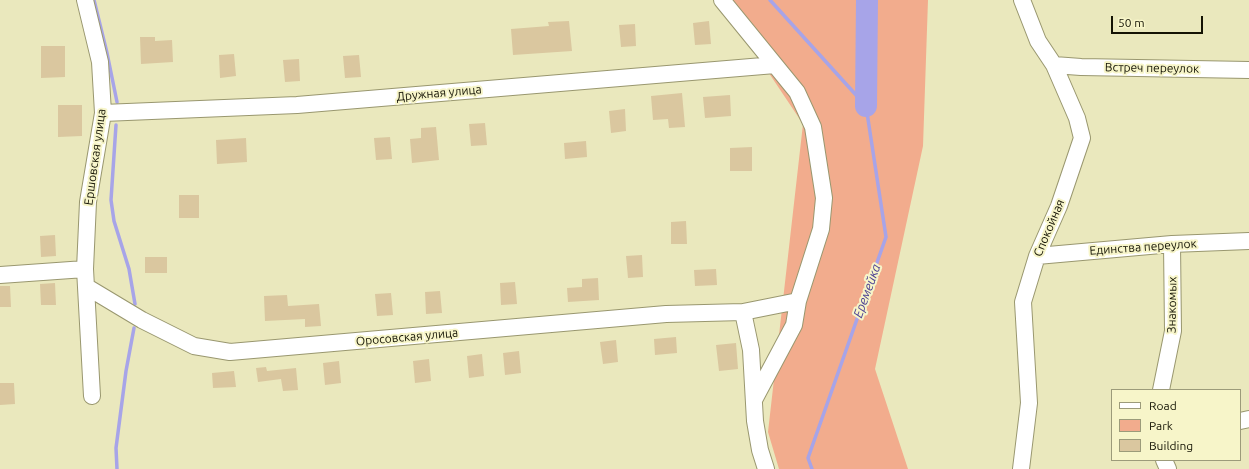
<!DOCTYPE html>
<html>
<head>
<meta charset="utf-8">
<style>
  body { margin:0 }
  #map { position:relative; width:1249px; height:469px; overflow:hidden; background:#eae8bd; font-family:Ubuntu,sans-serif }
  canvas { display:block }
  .legend { position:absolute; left:1111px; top:389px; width:130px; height:72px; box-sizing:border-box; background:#f7f5c9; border:1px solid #9c9b7a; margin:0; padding:5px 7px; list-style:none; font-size:12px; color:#141304 }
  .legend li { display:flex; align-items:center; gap:8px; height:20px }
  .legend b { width:20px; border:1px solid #9c9b7a }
  .scale { position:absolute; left:1111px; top:16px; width:92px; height:18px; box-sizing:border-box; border:2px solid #141304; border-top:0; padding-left:5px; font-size:12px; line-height:14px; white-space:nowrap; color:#141304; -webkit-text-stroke:3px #f7f5c9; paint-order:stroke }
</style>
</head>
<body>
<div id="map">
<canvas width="1249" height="469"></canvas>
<ul class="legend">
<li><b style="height:5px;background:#fff"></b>Road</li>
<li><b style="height:11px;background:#f2ac8d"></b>Park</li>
<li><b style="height:11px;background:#dac79f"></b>Building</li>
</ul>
<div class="scale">50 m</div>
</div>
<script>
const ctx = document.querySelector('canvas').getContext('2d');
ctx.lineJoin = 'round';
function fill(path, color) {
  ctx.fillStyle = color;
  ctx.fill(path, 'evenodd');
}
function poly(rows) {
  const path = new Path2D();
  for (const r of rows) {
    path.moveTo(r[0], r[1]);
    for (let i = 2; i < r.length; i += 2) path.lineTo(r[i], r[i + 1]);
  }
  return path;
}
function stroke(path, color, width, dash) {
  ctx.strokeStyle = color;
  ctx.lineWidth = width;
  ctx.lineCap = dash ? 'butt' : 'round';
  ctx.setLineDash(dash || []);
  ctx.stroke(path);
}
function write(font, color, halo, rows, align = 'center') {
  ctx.font = font + ' Ubuntu,sans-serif';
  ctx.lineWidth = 4;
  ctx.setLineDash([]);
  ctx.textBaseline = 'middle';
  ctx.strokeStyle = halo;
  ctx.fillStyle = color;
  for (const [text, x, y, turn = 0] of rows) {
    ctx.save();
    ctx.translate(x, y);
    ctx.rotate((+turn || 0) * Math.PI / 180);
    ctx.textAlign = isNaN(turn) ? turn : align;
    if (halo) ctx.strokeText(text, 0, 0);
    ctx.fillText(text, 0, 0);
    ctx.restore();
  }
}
const green = poly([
  [720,0,928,0,923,146,875,369,908,469,779,469,768,432,803,124]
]);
const stream = poly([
  [94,0,107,53,117,102],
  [770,0,866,106,886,237,808,458,812,469],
  [116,125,111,200,114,221,129,269,135,304],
  [117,469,116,448,126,371,134,328]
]);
const river = poly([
  [866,106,867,0]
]);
const building = poly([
  [569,21,572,51,513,55,511,29,549,26,548,22],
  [709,21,711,44,695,45,693,23],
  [635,24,636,46,621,47,619,25],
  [140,37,155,37,155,41,172,40,173,62,141,64],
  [41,46,65,46,65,77,41,78],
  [234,54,236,76,220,78,219,55],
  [359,55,361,77,345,78,343,56],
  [299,59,300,81,285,82,283,60],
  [682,93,685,127,669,128,668,119,653,120,651,96],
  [730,95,731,116,705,118,703,97],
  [58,105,82,105,82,136,58,137],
  [625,109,626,131,611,133,609,111],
  [485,123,487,145,471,146,469,124],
  [436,127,439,160,412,163,410,139,421,138,421,128],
  [390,137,392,159,376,160,374,138],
  [246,138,247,162,217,164,216,140],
  [586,141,587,157,565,159,564,143],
  [752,147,752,171,730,171,730,148],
  [179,195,199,195,199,218,179,218],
  [686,221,687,244,671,244,671,222],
  [55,235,56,256,41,257,40,236],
  [642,255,643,277,628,278,626,256],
  [145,257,167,257,167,273,145,273],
  [716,269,717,285,695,286,694,270],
  [598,278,599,300,568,302,567,288,582,287,582,279],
  [515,282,517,304,501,305,500,283],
  [55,283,56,305,41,305,40,284],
  [0,286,10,286,11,307,0,307],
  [440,291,442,313,426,314,425,292],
  [391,293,393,315,377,316,375,294],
  [287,295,288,306,319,304,321,326,305,327,305,319,265,321,264,296],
  [676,337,677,353,655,355,654,339],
  [616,340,618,362,603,364,600,342],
  [736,343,738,369,719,371,716,345],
  [519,351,521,373,505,375,503,353],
  [482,354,484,376,469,378,467,356],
  [429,359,431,381,415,383,413,361],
  [339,361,341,383,325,385,323,363],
  [266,367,267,371,296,368,298,390,283,391,281,379,258,382,256,368],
  [234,371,236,387,213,388,212,373],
  [0,383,14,383,15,404,0,405]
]);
const minor = poly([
  [85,0,100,62,103,113,88,202,85,269],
  [1054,65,1081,67,1249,70],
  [103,113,297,105,775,65],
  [1037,256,1172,244,1249,241],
  [0,275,85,269,92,396],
  [87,287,142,320,194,346,230,352,666,314,743,312,798,301,821,229,824,198,813,127,797,92,722,0],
  [743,312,751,350,755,421,760,450,766,469],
  [1161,390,1173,331,1172,244],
  [754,400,794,325,798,301],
  [1240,421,1249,419],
  [1164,460,1168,469],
  [1021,469,1029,403,1023,302,1037,256,1059,206,1082,138,1077,118,1054,65,1038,41,1022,0]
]);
const streetNames = [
  ["Встреч переулок",1152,68,1],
  ["Дружная улица",439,93,-5],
  ["Ершовская улица",95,157,-82],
  ["Спокойная",1049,228,-67],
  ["Единства переулок",1143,247,-4],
  ["Знакомых",1172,305,-89],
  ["Оросовская улица",407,337,-5]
];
const waterNames = [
  ["Еремейка",867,291,-70]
];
fill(green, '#f2ac8d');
stroke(stream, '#a7a4e8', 3.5);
stroke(river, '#a7a4e8', 22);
fill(building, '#dac79f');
stroke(minor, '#99976f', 18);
stroke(minor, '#fff', 16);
write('12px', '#141304', '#f7f5c9', streetNames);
write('italic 13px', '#4e4494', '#f7f5c9', waterNames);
</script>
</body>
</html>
